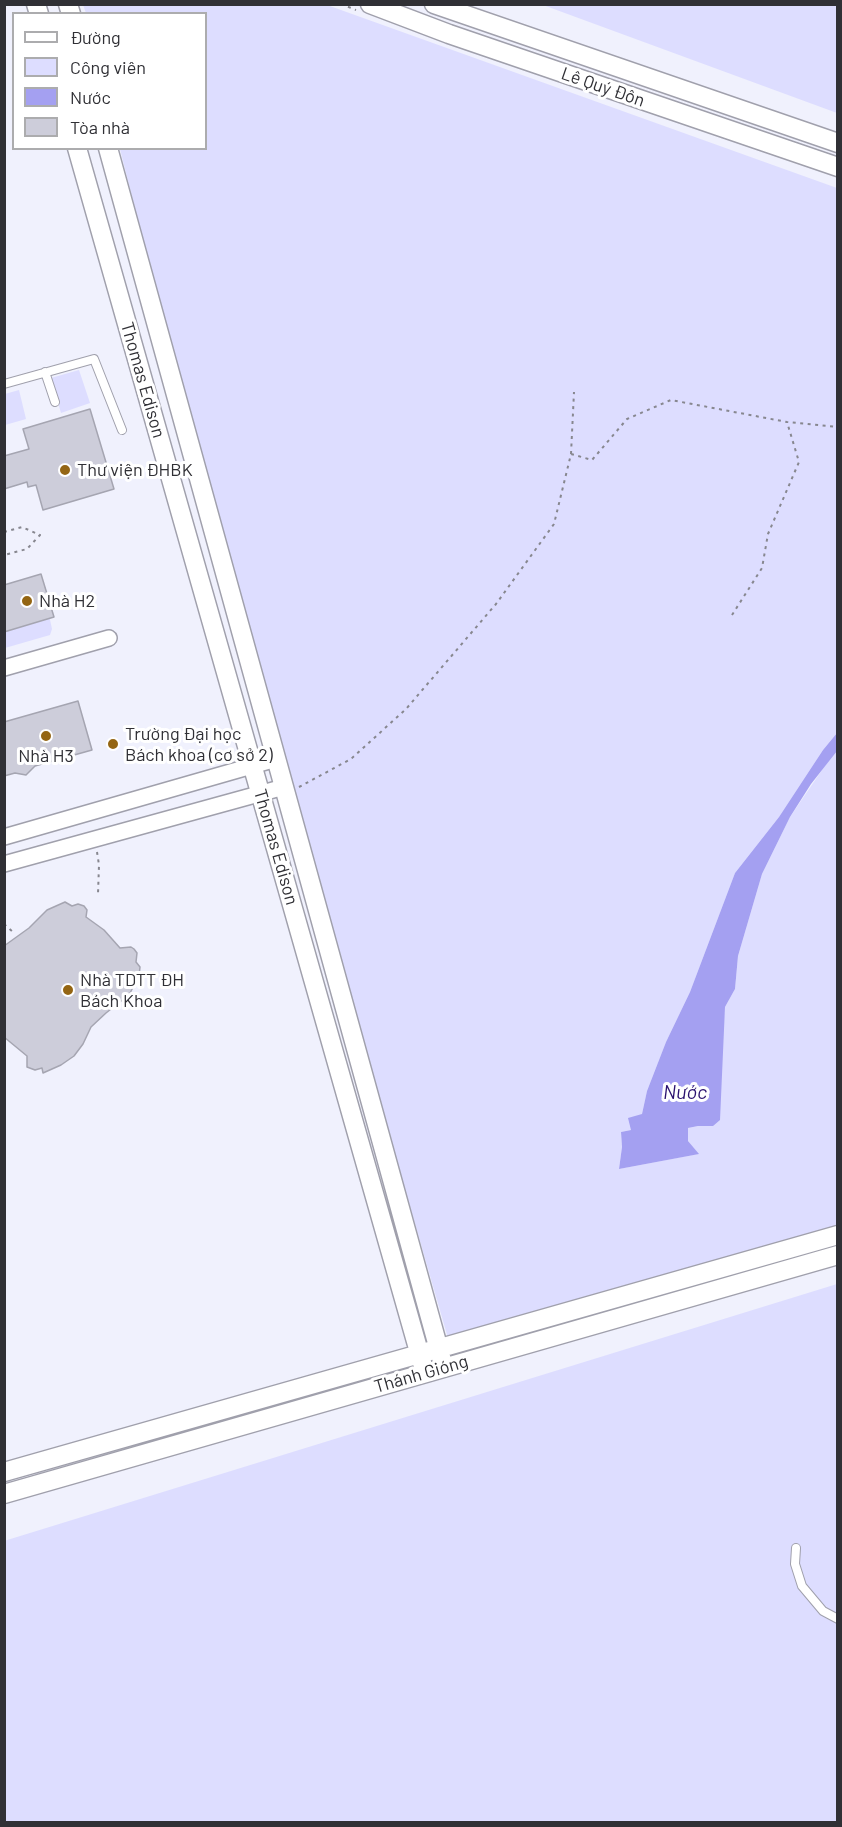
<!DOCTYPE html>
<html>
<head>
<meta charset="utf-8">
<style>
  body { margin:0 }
  #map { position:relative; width:842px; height:1827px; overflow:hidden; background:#f0f1fd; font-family:Barlow,sans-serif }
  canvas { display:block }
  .frame { position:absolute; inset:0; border:6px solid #303035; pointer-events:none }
  .legend { position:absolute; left:12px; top:12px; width:195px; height:138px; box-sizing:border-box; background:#fff; border:2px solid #acacae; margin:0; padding:8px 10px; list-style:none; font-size:18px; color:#303035 }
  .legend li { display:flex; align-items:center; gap:12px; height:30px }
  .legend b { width:30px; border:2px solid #acacae }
</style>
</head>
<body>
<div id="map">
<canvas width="842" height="1827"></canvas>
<div class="frame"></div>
<ul class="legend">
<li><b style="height:8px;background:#fff"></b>Đường</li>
<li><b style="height:16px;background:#ddf"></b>Công viên</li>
<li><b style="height:16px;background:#a4a0f1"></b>Nước</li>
<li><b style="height:16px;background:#cdcdda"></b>Tòa nhà</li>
</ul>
</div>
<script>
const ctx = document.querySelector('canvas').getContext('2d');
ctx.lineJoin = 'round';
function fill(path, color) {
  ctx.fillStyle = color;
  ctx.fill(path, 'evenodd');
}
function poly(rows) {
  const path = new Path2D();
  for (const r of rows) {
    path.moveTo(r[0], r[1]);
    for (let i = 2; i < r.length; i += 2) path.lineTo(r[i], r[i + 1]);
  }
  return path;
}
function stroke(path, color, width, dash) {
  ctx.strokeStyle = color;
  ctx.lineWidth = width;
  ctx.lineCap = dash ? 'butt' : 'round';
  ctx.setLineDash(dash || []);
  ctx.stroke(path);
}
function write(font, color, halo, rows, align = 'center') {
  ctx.font = font + ' Barlow,sans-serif';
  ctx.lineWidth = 6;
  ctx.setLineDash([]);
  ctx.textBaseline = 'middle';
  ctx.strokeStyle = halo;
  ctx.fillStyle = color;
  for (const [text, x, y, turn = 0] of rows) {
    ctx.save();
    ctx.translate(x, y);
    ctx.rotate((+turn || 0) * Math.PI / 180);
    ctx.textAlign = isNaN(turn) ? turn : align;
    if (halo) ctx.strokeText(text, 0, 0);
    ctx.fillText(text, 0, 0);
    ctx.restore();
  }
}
const green = poly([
  [83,5,327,5,837,188,837,733,823,750,779,817,735,873,690,992,666,1042,647,1091,642,1114,631,1130,621,1132,622,1147,619,1169,698,1154,688,1141,688,1128,698,1126,713,1126,725,1007,735,989,738,956,762,874,790,817,837,748,837,1229,448,1338,332,937,192,437,120,149,206,148,206,14,86,13],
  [543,5,837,5,837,113],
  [79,370,90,403,61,413,51,378],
  [19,390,26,419,5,425,5,394],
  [49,615,52,629,50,635,5,648,5,629],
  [837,1284,837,1822,5,1822,4,1541]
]);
const water = poly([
  [837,733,837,751,811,784,790,817,762,874,738,956,735,989,725,1007,720,1120,713,1126,698,1126,688,1128,688,1141,699,1154,619,1169,622,1147,621,1132,631,1130,628,1118,642,1114,647,1091,666,1042,690,992,735,873,779,817,823,750]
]);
const building = poly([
  [90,409,114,489,43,510,36,485,28,487,27,482,4,489,4,456,29,449,23,429,90,409],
  [41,574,54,617,4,632,4,585,41,574],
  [78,701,92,750,35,766,26,775,15,773,4,776,4,722,78,701],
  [65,902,72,906,78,904,84,906,87,910,86,917,104,930,120,948,131,947,134,949,137,953,136,962,140,967,139,976,129,995,106,1013,91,1027,83,1044,74,1056,61,1065,43,1073,42,1068,35,1070,27,1067,27,1056,4,1037,4,946,29,928,47,910,65,902]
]);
const path = poly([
  [341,4,356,10],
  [571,454,592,460,627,419,671,400,787,422,838,427],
  [4,532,22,527,40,535,27,549,4,555],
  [732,615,762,568,768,534,799,462,787,422],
  [299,787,351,759,406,709,496,604,554,524,571,454,574,392],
  [97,852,99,865,98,894],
  [4,924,13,932]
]);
const service = poly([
  [45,372,55,402],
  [4,384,94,359,122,430],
  [796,1548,795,1564,802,1586,823,1611,838,1619]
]);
const minor = poly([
  [4,668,109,638],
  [4,837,276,759],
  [4,864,284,787]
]);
const tertiary = poly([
  [36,4,39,14],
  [68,4,71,14],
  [370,4,449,34,838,167],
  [434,4,838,143],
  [77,148,425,1373],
  [108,148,444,1368],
  [4,1472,838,1235],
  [4,1494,838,1255]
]);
const markers = [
  [65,470,6,"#946513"],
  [27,601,6,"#946513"],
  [46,736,6,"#946513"],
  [113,744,6,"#946513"],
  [68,990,6,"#946513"]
];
const streetNames = [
  ["Lê Quý Đôn",603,87,19],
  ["Thomas Edison",143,380,74],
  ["Thomas Edison",276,847,74],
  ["Thánh Gióng",421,1374,-16]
];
const poiNames = [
  ["Thư viện ĐHBK",77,470],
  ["Nhà H2",39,601],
  ["Trường Đại học",125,734],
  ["Bách khoa (cơ sở 2)",125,755],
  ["Nhà H3",46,756,"center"],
  ["Nhà TDTT ĐH",80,980],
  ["Bách Khoa",80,1001]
];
const waterNames = [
  ["Nước",685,1092]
];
fill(green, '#ddf');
fill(water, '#a4a0f1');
fill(building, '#cdcdda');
stroke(building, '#a5a5b1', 1.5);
stroke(service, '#a0a0ac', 10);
stroke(minor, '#a0a0ac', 18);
stroke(tertiary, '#a0a0ac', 21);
stroke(path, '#87878f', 2, [3, 4.5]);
stroke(service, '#fff', 8);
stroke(minor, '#fff', 15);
stroke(tertiary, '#fff', 18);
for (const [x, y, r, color] of markers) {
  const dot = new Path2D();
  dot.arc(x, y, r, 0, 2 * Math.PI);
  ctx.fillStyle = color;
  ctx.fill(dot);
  stroke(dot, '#fff', 2);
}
write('18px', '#303035', '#fff', streetNames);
write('18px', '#303035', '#fff', poiNames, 'left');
write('italic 20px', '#2b126f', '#fff', waterNames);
</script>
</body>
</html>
